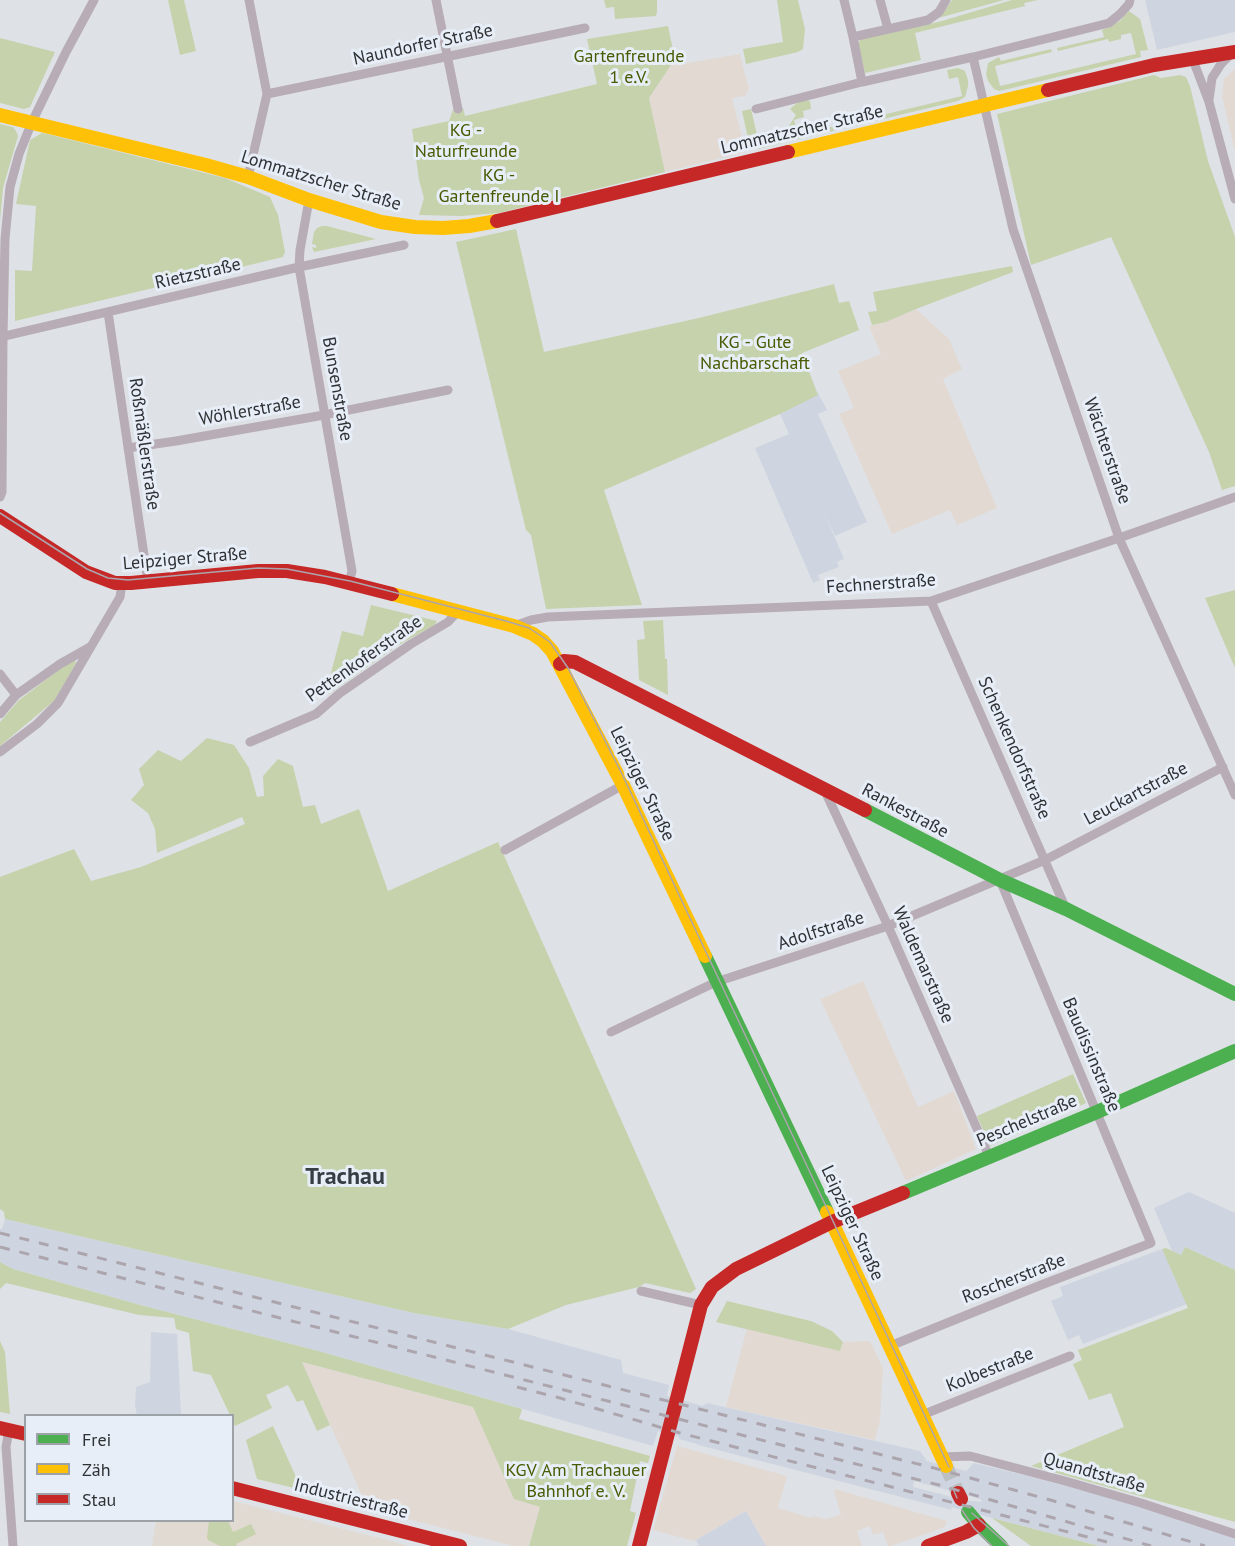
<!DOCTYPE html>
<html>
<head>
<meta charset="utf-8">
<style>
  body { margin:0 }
  #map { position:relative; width:1235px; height:1546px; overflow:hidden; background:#dee2e6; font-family:"PT Sans",sans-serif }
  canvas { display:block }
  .legend { position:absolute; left:24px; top:1414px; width:210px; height:108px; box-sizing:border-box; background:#e7eef7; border:2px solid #9da2a9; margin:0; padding:8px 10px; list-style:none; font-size:18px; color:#2f3134 }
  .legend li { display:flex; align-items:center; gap:12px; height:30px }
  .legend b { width:30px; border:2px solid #9da2a9 }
</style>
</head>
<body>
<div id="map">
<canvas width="1235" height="1546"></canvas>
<ul class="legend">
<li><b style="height:8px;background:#4caf50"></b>Frei</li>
<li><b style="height:8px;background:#ffc107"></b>Zäh</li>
<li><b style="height:8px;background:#c62828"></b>Stau</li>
</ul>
</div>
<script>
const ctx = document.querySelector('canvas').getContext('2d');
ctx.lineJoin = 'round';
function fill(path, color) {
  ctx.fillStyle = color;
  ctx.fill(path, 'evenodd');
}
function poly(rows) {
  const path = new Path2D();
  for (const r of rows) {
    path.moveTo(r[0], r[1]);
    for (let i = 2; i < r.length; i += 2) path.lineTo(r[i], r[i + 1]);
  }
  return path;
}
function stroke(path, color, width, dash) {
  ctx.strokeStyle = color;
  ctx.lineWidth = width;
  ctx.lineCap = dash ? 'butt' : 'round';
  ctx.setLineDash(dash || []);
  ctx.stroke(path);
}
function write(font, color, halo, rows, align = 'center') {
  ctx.font = font + ' "PT Sans",sans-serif';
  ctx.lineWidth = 6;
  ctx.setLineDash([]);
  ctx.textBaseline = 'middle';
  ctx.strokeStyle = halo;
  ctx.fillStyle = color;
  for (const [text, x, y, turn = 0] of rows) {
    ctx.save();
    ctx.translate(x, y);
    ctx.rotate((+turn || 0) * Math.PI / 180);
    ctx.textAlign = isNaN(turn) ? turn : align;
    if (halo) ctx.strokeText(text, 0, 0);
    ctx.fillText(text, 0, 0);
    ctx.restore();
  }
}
const commercial = poly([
  [740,54,749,89,745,96,732,98,746,152,665,172,649,98,675,59,682,64],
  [1235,69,1235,152,1222,96,1224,79],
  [916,309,949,339,962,369,943,379,997,508,957,525,950,510,892,534,839,414,854,408,838,371,881,354,869,326,886,322],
  [863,981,918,1107,954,1091,976,1149,906,1181,820,999],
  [747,1328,840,1351,843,1342,870,1341,883,1368,880,1420,875,1440,726,1407],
  [302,1362,473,1407,514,1498,540,1507,529,1546,514,1546,368,1509],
  [677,1446,787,1476,778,1508,812,1518,813,1516,826,1519,841,1515,834,1491,835,1489,947,1521,945,1527,891,1546,888,1546,883,1532,873,1535,870,1526,857,1531,862,1546,766,1546,746,1511,694,1541,653,1530]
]);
const built = poly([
  [1145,0,1235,0,1235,32,1157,50],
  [818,393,827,410,818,414,867,522,835,536,823,510,844,559,837,562,839,567,818,575,820,580,813,583,755,448,789,434,780,414],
  [1189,1192,1235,1213,1235,1270,1185,1247,1181,1255,1172,1251,1154,1208],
  [5,1219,414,1313,508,1329,621,1360,623,1373,669,1385,667,1396,703,1406,707,1403,920,1451,927,1461,966,1471,974,1463,1028,1476,1134,1504,1227,1535,1235,1539,1235,1546,1099,1546,962,1510,951,1507,952,1510,698,1445,697,1444,679,1439,679,1437,658,1431,653,1446,322,1352,140,1305,13,1269,0,1262,0,1229,2,1229],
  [914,1481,980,1499,982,1502,964,1500,913,1487],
  [1162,1249,1187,1304,1083,1344,1079,1335,1068,1340,1051,1301,1063,1296,1060,1287],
  [151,1332,177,1334,181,1415,137,1415,135,1406,136,1387,150,1382],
  [746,1511,766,1546,699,1546,696,1540]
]);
const medical = poly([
  [233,1501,387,1540,409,1546,152,1546,156,1521,232,1520]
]);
const green = poly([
  [168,0,184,0,196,51,180,55],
  [604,0,657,0,657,12,656,16,615,19,614,7,606,8],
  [777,0,798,0,805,29,803,49,798,52,746,64,743,49,783,42],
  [952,0,1004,0,931,20,943,13],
  [1012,0,1038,0,1024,3,1025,6,915,33,921,60,865,73,858,43,862,38,894,32,942,21],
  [1129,11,1140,19,1148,50,1140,51,1141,57,1004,90,999,91,994,89,988,81,986,74,988,63,999,57,1001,61,1051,49,1052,52,995,66,1000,86,1136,54,1131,33,1121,35,1121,39,1109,42,1108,39,1058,51,1057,48,1104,37,1102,30,1120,21],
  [668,26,675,59,649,98,665,172,499,213,461,216,419,215,424,198,419,180,412,129,449,121,453,110,463,108,465,116,597,84,587,39],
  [0,38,55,52,30,107,24,109,0,103],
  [958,68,965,71,968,80,968,86,965,97,958,101,758,149,749,143,742,111,751,109,758,139,785,132,796,115,790,109,797,103,805,100,810,101,811,109,803,111,804,117,794,120,798,135,962,96,958,77,949,79,947,70],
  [1154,75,1161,78,1180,75,1186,77,1190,86,1208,161,1235,237,1235,486,1222,490,1209,452,1111,237,1031,265,997,114],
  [0,124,13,127,16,131,18,136,3,188,0,221],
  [42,133,47,134,225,178,270,197,278,215,285,252,283,257,15,321,15,270,32,271,36,206,16,204,30,140],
  [322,226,327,226,376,239,314,252,312,247,316,248,316,245,312,244,314,232,317,228],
  [516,229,544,352,699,318,834,284,839,303,849,301,859,330,802,353,818,395,780,414,604,490,642,605,546,609,531,535,526,530,456,242],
  [1012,266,1013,272,916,309,886,322,872,325,868,312,877,311,873,292],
  [1235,590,1235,668,1205,598],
  [371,605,437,621,435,625,397,646,329,694,326,692,342,631,363,636],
  [663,620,665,659,667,659,668,695,639,680,637,640,645,639,643,621],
  [75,660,76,663,55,700,0,746,0,722,19,700,71,661],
  [207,738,234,745,249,768,257,797,264,796,263,776,278,759,293,766,303,807,315,805,321,824,359,809,388,891,498,842,696,1289,690,1293,645,1283,639,1287,566,1305,508,1329,414,1313,5,1219,4,1212,0,1209,0,877,74,849,91,881,141,867,245,824,242,817,157,853,155,829,148,813,131,800,144,785,139,769,158,750,181,761],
  [1073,1074,1086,1103,990,1146,977,1116],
  [1185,1247,1235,1270,1235,1522,1031,1466,1124,1427,1111,1393,1089,1400,1073,1364,1082,1360,1078,1350,1188,1308,1162,1249,1166,1248,1181,1255],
  [0,1262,13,1269,140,1305,322,1352,522,1409,519,1419,650,1456,648,1463,640,1461,630,1511,636,1513,627,1546,529,1546,540,1507,514,1499,473,1407,302,1362,330,1425,317,1431,303,1400,297,1402,288,1385,266,1395,272,1408,235,1426,233,1421,232,1416,230,1415,211,1375,193,1371,189,1333,176,1329,174,1318,139,1315,6,1283,0,1289],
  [727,1301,811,1321,832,1331,843,1342,840,1351,716,1322],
  [0,1341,5,1352,10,1414,0,1412],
  [273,1426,302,1490,257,1479,246,1440],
  [992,1518,1099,1546,1031,1546],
  [209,1521,228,1521,233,1532,251,1524,256,1534,236,1544,237,1546,220,1546,208,1540,207,1537]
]);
const secondaryTunnel = poly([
  [946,1466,958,1493]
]);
const street = poly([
  [436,0,458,109],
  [844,0,853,37],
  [880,0,888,29],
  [973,57,1013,229,1119,538,1235,795],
  [1193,60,1209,102,1235,199],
  [862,82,853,37,928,20,939,12,946,0],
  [267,94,585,28],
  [1209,100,1212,78,1221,64,1233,52],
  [756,109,862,82,973,57,1109,23,1120,14,1129,4,1130,0],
  [248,177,267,94,249,0],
  [309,200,300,250,299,267,352,571,349,583],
  [108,312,148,582],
  [0,337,299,267,404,245],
  [128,448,176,441,324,415,448,390],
  [0,497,2,492,3,337,5,239,10,187,19,154,32,122,66,52,94,0],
  [931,601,1066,909],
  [514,626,531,620,548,617,931,601,1119,538,1235,497],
  [0,674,16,695],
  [0,714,16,695,60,664,90,647],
  [250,742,316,714,340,693,411,644,448,622,458,611],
  [0,752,37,724,58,703,120,597,122,584],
  [824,789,888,926,989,1156],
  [505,850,623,785],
  [611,1032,716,982,888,926,1045,860,1223,767],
  [641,1291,701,1305],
  [890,1346,1041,1285,1151,1243,1000,880],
  [922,1415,1070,1356],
  [9,1430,6,1447,13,1546],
  [942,1457,970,1456,1065,1481,1141,1503,1235,1534]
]);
const fast = poly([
  [865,810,1000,880,1066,909,1235,994],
  [705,956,827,1212],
  [903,1193,1097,1112,1235,1051],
  [968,1512,979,1525,1001,1546]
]);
const slow = poly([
  [0,115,206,165,248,177,309,200,381,222,415,227,443,228,469,226,497,221],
  [788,152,1048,90],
  [392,594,514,626,533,634,543,641,552,651,623,785,705,956],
  [827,1212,946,1466]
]);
const jam = poly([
  [1048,90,1154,65,1235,52],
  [497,221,788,152],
  [0,516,86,572,115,583,131,583,258,571,287,571,325,577,392,594],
  [560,664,564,661,575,662,865,810],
  [0,1428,26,1434],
  [232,1488,460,1546],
  [958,1493,961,1499],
  [639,1546,701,1305,712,1287,736,1269,832,1222,903,1193],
  [928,1546,966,1532,979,1525]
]);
const tram = poly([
  [0,513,87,569,108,578,128,580,258,568,287,569,350,581,506,621,529,628,550,642,568,668,622,774,949,1467],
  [954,1491,957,1498],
  [962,1510,974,1528,992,1546],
  [972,1513,1009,1546]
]);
const rail = poly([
  [0,1233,934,1468,1054,1501,1205,1546],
  [0,1247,939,1485,1151,1546],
  [517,1387,560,1398,680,1433,1115,1544]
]);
const streetNames = [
  ["Naundorfer Straße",423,45,-12],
  ["Lommatzscher Straße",802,130,-13],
  ["Lommatzscher Straße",321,181,17],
  ["Rietzstraße",198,274,-13],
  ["Bunsenstraße",337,389,80],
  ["Wöhlerstraße",250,411,-10],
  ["Roßmäßlerstraße",144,444,82],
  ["Wächterstraße",1107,451,71],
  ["Leipziger Straße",185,559,-5],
  ["Fechnerstraße",881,584,-4],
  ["Pettenkoferstraße",364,659,-35],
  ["Schenkendorfstraße",1014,748,66],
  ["Leipziger Straße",642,784,64],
  ["Leuckartstraße",1136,794,-28],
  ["Rankestraße",905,811,28],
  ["Adolfstraße",821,931,-18],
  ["Waldemarstraße",923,965,66],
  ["Baudissinstraße",1091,1055,67],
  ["Peschelstraße",1027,1121,-23],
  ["Leipziger Straße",852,1223,65],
  ["Roscherstraße",1014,1279,-21],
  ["Kolbestraße",990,1370,-22],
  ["Quandtstraße",1094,1473,16],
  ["Industriestraße",351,1499,14]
];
const parkNames = [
  ["Gartenfreunde",629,57],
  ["1 e.V.",629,78],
  ["KG -",466,131],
  ["Naturfreunde",466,152],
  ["KG -",499,176],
  ["Gartenfreunde I",499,197],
  ["KG - Gute",755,343],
  ["Nachbarschaft",755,364],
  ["KGV Am Trachauer",576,1471],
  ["Bahnhof e. V.",576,1492]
];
const districtNames = [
  ["Trachau",345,1177]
];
fill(commercial, '#e3d9d3');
fill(built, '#ced5e0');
fill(medical, '#e1dad2');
fill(green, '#c5d2ac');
stroke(secondaryTunnel, '#bbbfc2', 14, [14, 7]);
stroke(street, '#b8acb7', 9);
stroke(fast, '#4caf50', 14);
stroke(slow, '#ffc107', 14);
stroke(jam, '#c62828', 14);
stroke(tram, '#aca5ad', 1.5);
stroke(rail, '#aca5ad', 3, [10, 10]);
write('18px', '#2f3134', '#e7eef7', streetNames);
write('18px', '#495a00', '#e7eef7', parkNames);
write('bold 24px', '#383d44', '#e7eef7', districtNames);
</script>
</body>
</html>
